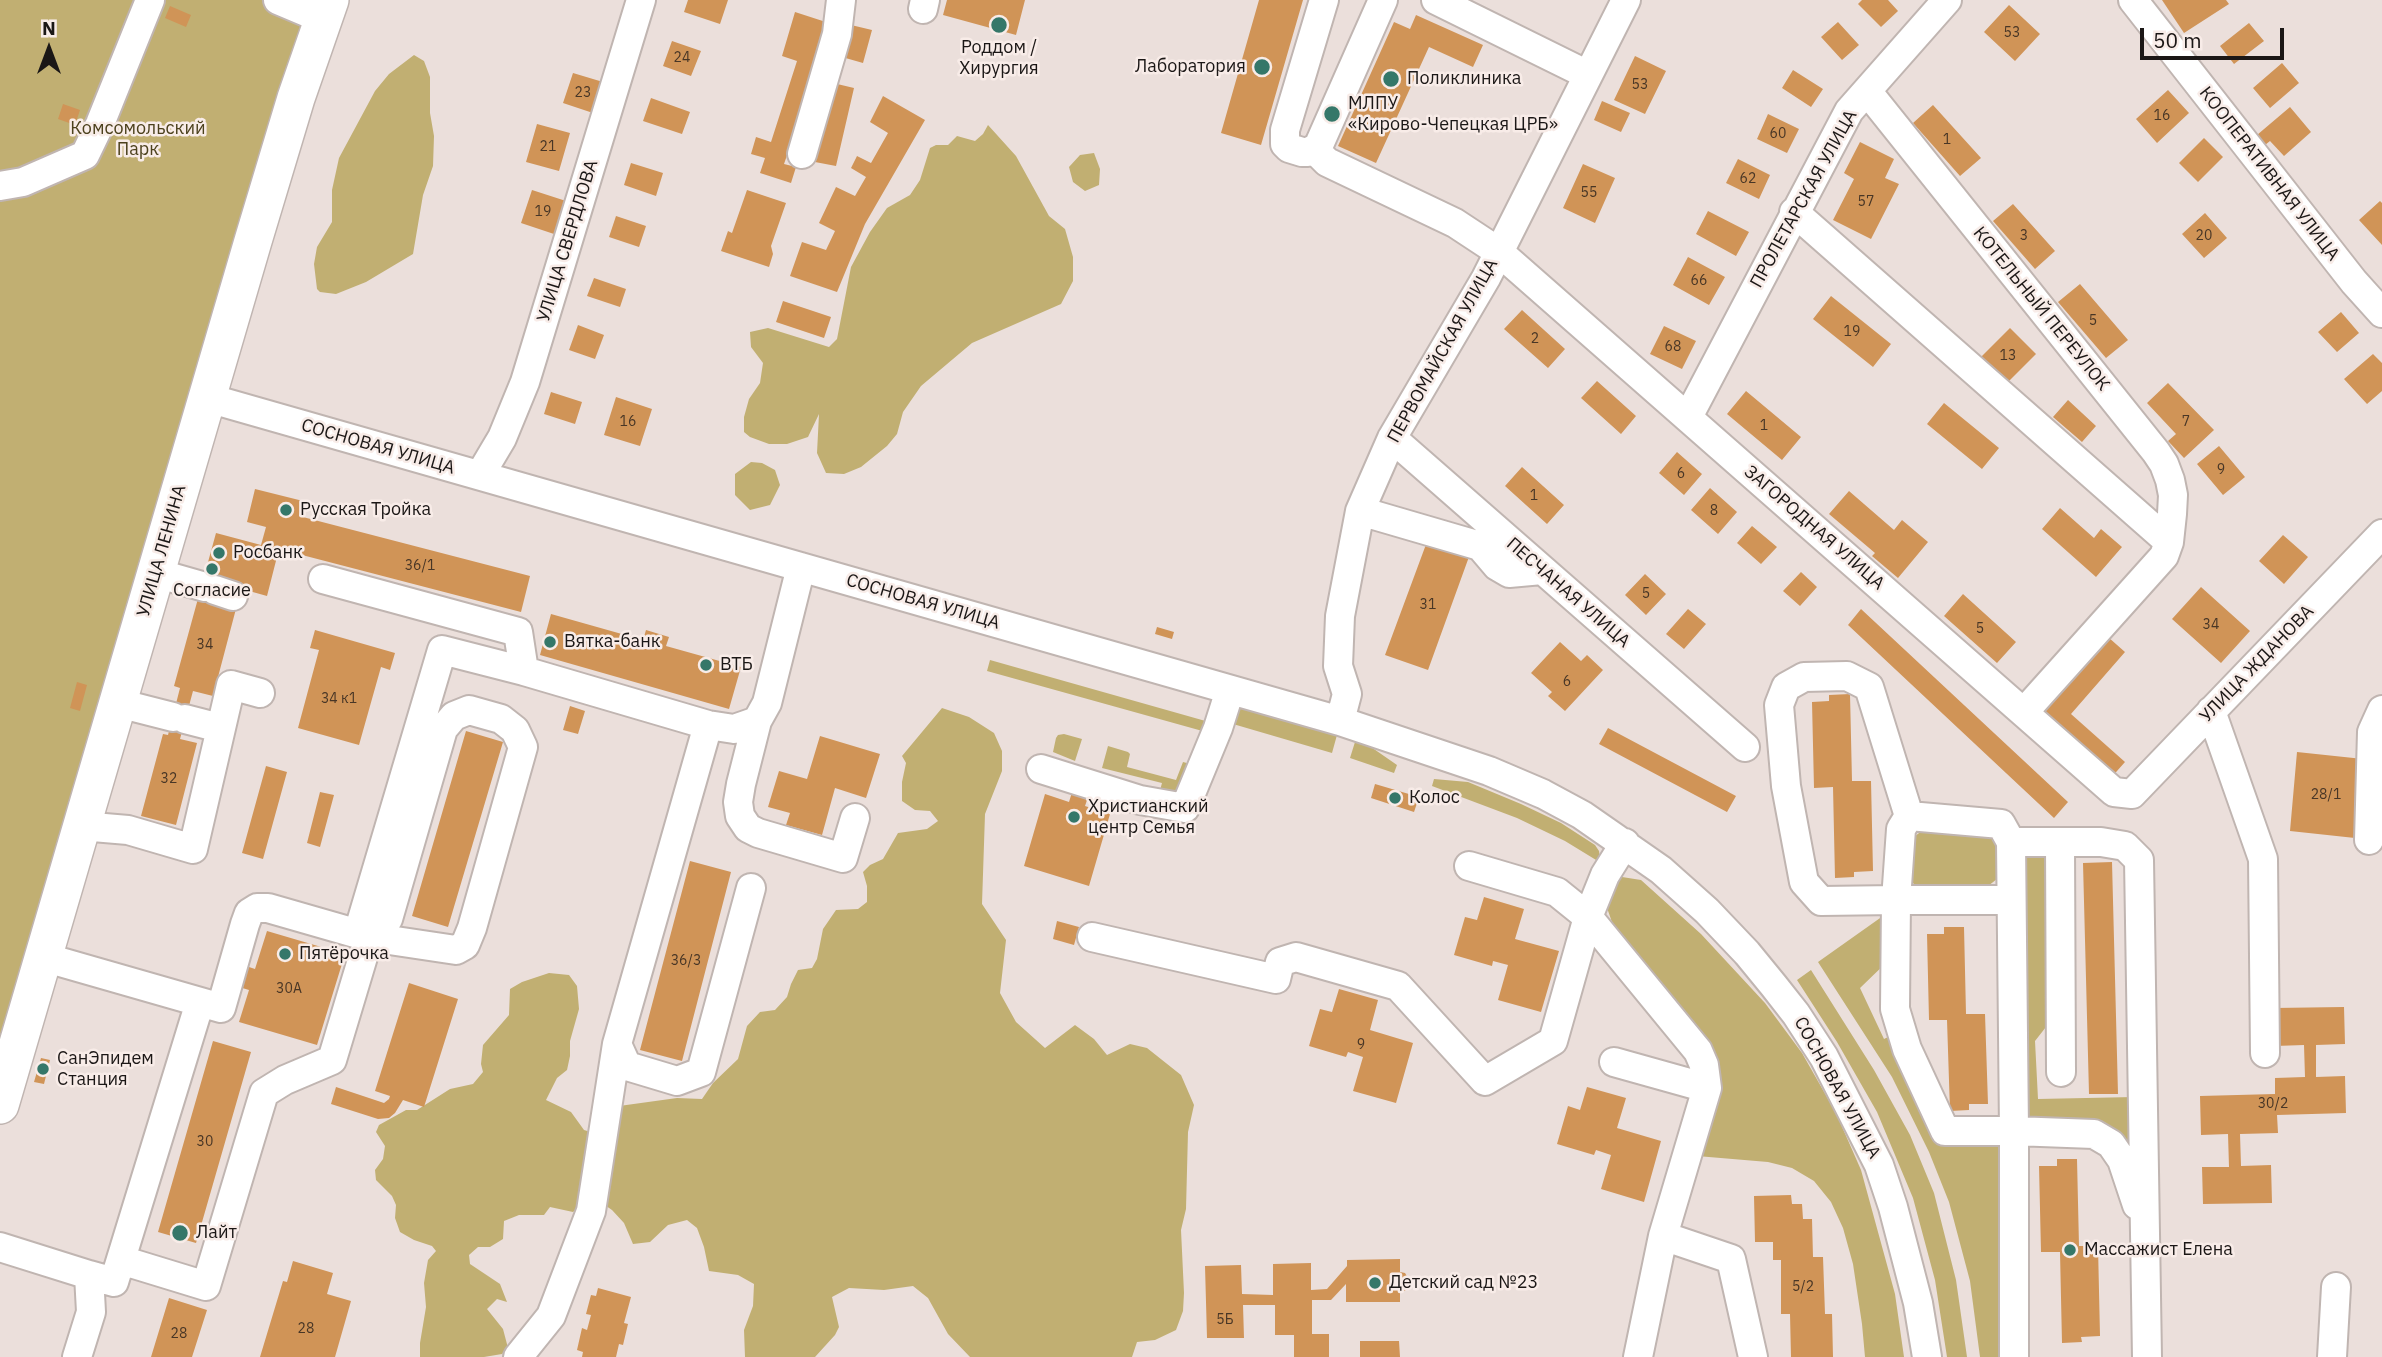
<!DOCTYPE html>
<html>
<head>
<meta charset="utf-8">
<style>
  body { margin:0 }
  #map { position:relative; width:2382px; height:1357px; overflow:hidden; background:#ebdfdb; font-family:"IBM Plex Sans",sans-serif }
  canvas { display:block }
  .north { position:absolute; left:14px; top:14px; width:70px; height:70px; -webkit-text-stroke:5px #f8ece8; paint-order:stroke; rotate:0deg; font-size:19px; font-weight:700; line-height:28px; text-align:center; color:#1b1716 }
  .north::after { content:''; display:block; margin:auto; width:24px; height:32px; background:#1b1716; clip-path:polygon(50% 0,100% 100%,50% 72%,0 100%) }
  .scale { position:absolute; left:2140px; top:28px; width:144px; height:32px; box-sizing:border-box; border:4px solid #1b1716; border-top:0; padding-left:9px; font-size:21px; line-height:24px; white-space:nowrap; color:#1b1716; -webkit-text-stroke:5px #f8ece8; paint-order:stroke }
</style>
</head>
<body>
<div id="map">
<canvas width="2382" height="1357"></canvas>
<div class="north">N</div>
<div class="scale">50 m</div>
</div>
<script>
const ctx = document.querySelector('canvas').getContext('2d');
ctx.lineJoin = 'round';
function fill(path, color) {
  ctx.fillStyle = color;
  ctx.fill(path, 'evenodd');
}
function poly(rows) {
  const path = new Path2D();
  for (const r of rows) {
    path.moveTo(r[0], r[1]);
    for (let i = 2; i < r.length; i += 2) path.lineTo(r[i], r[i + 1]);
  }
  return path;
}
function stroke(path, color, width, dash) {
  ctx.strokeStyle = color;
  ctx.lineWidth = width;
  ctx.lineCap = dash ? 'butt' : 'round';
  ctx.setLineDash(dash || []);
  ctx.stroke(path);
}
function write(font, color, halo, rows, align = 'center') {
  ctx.font = font + ' "IBM Plex Sans",sans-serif';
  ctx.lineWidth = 5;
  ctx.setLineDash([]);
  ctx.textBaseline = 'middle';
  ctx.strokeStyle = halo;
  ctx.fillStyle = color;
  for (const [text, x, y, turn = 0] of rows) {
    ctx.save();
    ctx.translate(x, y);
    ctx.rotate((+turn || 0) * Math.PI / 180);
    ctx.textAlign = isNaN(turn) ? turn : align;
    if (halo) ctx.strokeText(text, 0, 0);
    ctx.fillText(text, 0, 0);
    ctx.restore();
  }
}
const green = poly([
  [0,0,330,0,0,1105],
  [414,55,424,61,430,77,430,113,434,136,433,166,423,195,413,254,366,282,336,294,320,292,317,289,314,264,317,247,332,222,332,190,339,158,375,91,389,74],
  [988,125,1016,156,1049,216,1065,229,1073,257,1073,281,1061,304,972,343,921,386,903,412,897,434,887,446,861,467,844,474,826,473,817,453,819,414,808,437,787,444,769,444,750,437,744,432,744,417,749,399,760,383,763,363,751,347,750,332,768,328,829,347,837,339,851,267,870,232,887,208,910,195,920,180,930,148,936,145,948,145,957,136,975,141,983,134],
  [1094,153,1100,169,1099,185,1085,191,1073,182,1069,167,1080,155],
  [751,462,762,463,775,470,780,485,770,505,750,510,735,495,735,474],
  [990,660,1209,722,1206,732,987,671],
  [1239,707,1337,735,1332,753,1233,724],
  [942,708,969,717,994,733,1002,751,1002,771,985,814,982,904,1006,940,1000,993,1016,1022,1045,1048,1075,1025,1094,1039,1107,1055,1130,1044,1147,1048,1181,1075,1194,1105,1188,1132,1186,1209,1181,1230,1184,1293,1183,1311,1176,1330,1155,1340,1137,1342,1132,1357,970,1357,948,1334,928,1298,913,1286,884,1290,849,1288,832,1297,839,1327,835,1335,815,1357,745,1357,744,1330,753,1306,754,1284,738,1275,709,1271,704,1247,697,1228,687,1220,668,1225,650,1242,633,1244,624,1223,612,1210,593,1197,573,1212,550,1207,544,1215,519,1215,504,1221,503,1239,490,1247,478,1247,469,1255,470,1264,500,1284,507,1302,497,1299,487,1309,503,1329,508,1348,502,1354,484,1357,420,1357,420,1343,426,1307,424,1283,428,1260,436,1251,432,1246,414,1240,400,1232,395,1218,396,1205,392,1196,376,1180,375,1170,383,1159,385,1146,376,1132,379,1125,406,1110,417,1110,450,1089,473,1084,483,1072,481,1064,483,1045,509,1015,510,989,522,982,549,973,569,975,577,986,579,1009,570,1041,570,1056,567,1070,557,1078,546,1100,571,1112,584,1130,597,1134,612,1107,677,1098,702,1099,713,1083,738,1059,747,1026,760,1012,775,1010,787,997,791,984,798,970,812,968,817,959,823,929,836,910,858,909,867,902,867,886,863,872,870,865,883,859,898,833,927,829,938,821,930,811,915,810,902,801,902,782,906,763,902,756],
  [1064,734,1082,739,1075,761,1053,752,1056,738,1058,735],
  [1355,742,1371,747,1397,765,1394,773,1350,758],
  [1108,746,1128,752,1130,754,1127,767,1176,780,1183,762,1194,765,1180,795,1159,794,1162,783,1102,768],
  [1434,779,1468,782,1521,804,1561,823,1595,845,1599,851,1601,863,1565,841,1517,818,1432,786],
  [1923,830,1997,834,1997,879,1988,886,1979,888,1917,887,1908,878,1910,840],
  [2047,850,2053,1018,2035,1041,2038,1099,2134,1097,2138,1188,2125,1152,2035,1122,2027,1117,2022,851],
  [1622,877,1641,880,1701,934,1765,1003,1802,1053,1836,1113,1861,1170,1895,1294,1904,1357,1865,1357,1862,1324,1853,1264,1843,1228,1831,1202,1814,1181,1792,1168,1768,1162,1697,1156,1717,1089,1613,925,1606,905,1617,880],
  [1890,911,1889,960,1860,988,1884,1039,1896,1033,1941,1134,2002,1140,2002,1357,1980,1357,1970,1281,1949,1202,1929,1152,1892,1077,1818,962],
  [1811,970,1874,1070,1910,1135,1934,1193,1956,1280,1967,1357,1947,1357,1935,1280,1913,1198,1877,1112,1837,1042,1797,980]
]);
const building = poly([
  [688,0,728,0,720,24,684,12],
  [947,0,1025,0,1016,35,943,15],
  [1259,0,1303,0,1261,145,1221,133],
  [1862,0,1888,0,1898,11,1881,27,1858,4],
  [2162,0,2226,0,2229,4,2184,33],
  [2009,5,2040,34,2015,61,1984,32],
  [170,6,191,15,186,27,165,18],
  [795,12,832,24,784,164,796,167,791,183,760,173,765,158,751,154,756,137,771,142,797,61,782,56],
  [1416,15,1483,45,1473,67,1429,47,1376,163,1338,146,1394,22,1410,29],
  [1838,22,1859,45,1842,60,1821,37],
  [2249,23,2264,41,2234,64,2220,46],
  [851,25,872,30,863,63,842,57],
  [672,41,701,51,691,76,663,66],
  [1635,56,1666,71,1645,114,1614,100],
  [2282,63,2299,83,2270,108,2253,88],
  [1793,70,1823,89,1811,107,1782,88],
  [573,73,603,82,593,113,563,103],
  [833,83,854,88,836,166,815,162],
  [2168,90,2189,113,2157,143,2136,119],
  [883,96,925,120,865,224,837,292,790,276,802,242,826,250,835,231,819,223,836,187,855,196,866,177,851,168,857,156,871,163,888,133,870,122],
  [651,98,690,112,682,134,643,121],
  [1602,101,1630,113,1621,132,1594,120],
  [63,104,80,110,75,125,58,119],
  [1933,105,1981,158,1960,176,1913,123],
  [2290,107,2311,132,2284,156,2270,141,2265,145,2257,135],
  [1768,114,1799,129,1787,153,1757,139],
  [537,124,570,133,559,171,526,162],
  [2204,138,2223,157,2198,182,2179,163],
  [1860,142,1894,159,1885,178,1899,184,1871,239,1833,220,1854,179,1844,173],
  [1738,159,1770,175,1759,199,1726,183],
  [631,163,663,173,656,196,624,185],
  [1583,164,1615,178,1595,223,1563,208],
  [532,190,566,201,554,234,521,223],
  [747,190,786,203,771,246,773,254,769,267,721,251,728,231,732,233],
  [2380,201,2382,203,2382,245,2359,220],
  [2013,204,2055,251,2035,269,1993,221],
  [1708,211,1749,232,1736,256,1696,234],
  [2205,213,2227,238,2204,258,2182,234],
  [616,216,646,226,639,247,609,237],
  [1688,257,1725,277,1709,305,1673,285],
  [594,278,626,289,620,307,587,296],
  [2080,284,2128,340,2106,358,2058,302],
  [1831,296,1891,344,1873,367,1813,319],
  [783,301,831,317,824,338,776,322],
  [1522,310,1565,349,1548,368,1504,329],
  [2341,312,2359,333,2337,352,2318,332],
  [578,325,604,335,595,359,569,350],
  [1664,326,1696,341,1682,369,1650,354],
  [2010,328,2036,354,2006,384,1980,358],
  [2373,354,2382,363,2382,391,2367,404,2344,379],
  [1597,381,1636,416,1621,434,1581,398],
  [2168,383,2214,430,2184,458,2168,441,2176,434,2147,403],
  [1746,391,1801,437,1782,460,1727,414],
  [551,392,582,402,575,424,544,414],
  [616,397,652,409,640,446,604,435],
  [2068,400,2096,426,2082,442,2053,417],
  [1944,403,1999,448,1982,469,1927,424],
  [2219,446,2245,477,2223,495,2197,464],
  [1677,452,1702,474,1684,495,1659,473],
  [1522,467,1564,505,1547,524,1505,486],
  [1710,488,1737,512,1718,534,1691,510],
  [255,489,303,501,299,516,530,576,521,612,279,549,267,596,217,582,237,605,213,696,193,691,180,739,197,743,176,825,141,816,163,734,168,735,180,688,174,686,216,533,261,545,266,527,247,522],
  [1849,491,1894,530,1902,520,1928,542,1898,578,1872,556,1875,553,1829,514],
  [2060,508,2094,538,2101,529,2122,547,2096,577,2042,529],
  [1752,526,1777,547,1761,564,1737,543],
  [2283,535,2308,557,2284,584,2259,561],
  [1428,539,1470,554,1428,670,1385,655],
  [1801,572,1817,587,1800,606,1783,591],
  [1645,574,1666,594,1646,615,1625,595],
  [2201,587,2250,631,2221,663,2172,619],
  [1963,594,2016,642,1997,663,1944,616],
  [1688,609,1706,624,1684,649,1666,634],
  [1861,609,2068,802,2054,818,1848,625],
  [551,614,643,640,646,630,669,637,666,646,741,667,729,709,540,655],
  [1157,627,1174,632,1172,639,1155,634],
  [315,630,395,653,390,670,381,667,359,745,298,728,319,650,310,648],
  [2108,637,2125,652,2071,714,2125,762,2109,780,2038,717],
  [1560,642,1581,661,1587,655,1603,670,1565,711,1548,696,1552,692,1531,673],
  [77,682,87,685,80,711,70,708],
  [1850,694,1852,781,1871,781,1873,871,1854,872,1854,877,1835,878,1833,787,1814,788,1812,702,1829,701,1829,695],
  [570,706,585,711,578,734,563,730],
  [1608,728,1736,796,1727,812,1599,744],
  [466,731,503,742,448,927,412,916],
  [820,736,880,754,866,798,835,788,822,835,786,825,790,813,768,807,779,771,807,779],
  [2297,752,2363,759,2355,838,2290,831],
  [266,766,287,772,263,859,242,853],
  [1375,784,1419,797,1414,812,1371,798],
  [1073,789,1089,794,1085,806,1110,814,1089,886,1024,866,1045,794,1069,802],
  [320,792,334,795,320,847,307,843],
  [690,861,731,872,682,1061,640,1050],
  [2112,862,2118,1094,2089,1094,2083,863],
  [1484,897,1524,909,1515,939,1559,951,1541,1012,1498,1000,1508,965,1493,961,1492,966,1454,955,1465,917,1477,920],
  [1057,921,1079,927,1074,945,1053,939],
  [1944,927,1964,927,1966,1014,1985,1014,1988,1104,1969,1104,1969,1110,1950,1111,1947,1020,1929,1020,1927,934,1944,934],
  [267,931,345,954,317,1045,239,1022,249,990,239,987,246,966,255,969],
  [409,983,458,999,424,1107,403,1100,395,1113,389,1118,378,1119,331,1104,336,1087,384,1103,389,1099,390,1096,375,1091],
  [1339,989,1378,1000,1370,1030,1413,1043,1396,1103,1353,1091,1363,1057,1348,1052,1346,1057,1309,1046,1320,1009,1332,1012],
  [2344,1007,2345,1044,2316,1045,2316,1077,2345,1076,2346,1113,2277,1115,2278,1133,2240,1134,2241,1166,2271,1165,2272,1203,2203,1204,2202,1167,2229,1167,2228,1134,2201,1135,2200,1096,2275,1094,2275,1078,2305,1077,2304,1045,2275,1046,2274,1008],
  [213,1041,251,1052,196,1243,158,1232],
  [41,1058,50,1060,44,1084,34,1082],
  [1587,1087,1626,1098,1617,1128,1661,1141,1644,1202,1601,1189,1611,1155,1596,1150,1594,1155,1557,1144,1568,1106,1580,1110],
  [2057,1159,2077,1159,2079,1246,2098,1246,2100,1336,2081,1337,2082,1342,2062,1343,2060,1252,2041,1252,2039,1166,2057,1166],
  [1791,1195,1792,1204,1802,1204,1803,1219,1812,1219,1813,1257,1823,1257,1825,1314,1832,1314,1833,1357,1791,1357,1790,1314,1781,1314,1781,1260,1773,1260,1773,1242,1755,1242,1754,1196],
  [1400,1259,1400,1272,1405,1273,1411,1283,1406,1290,1400,1292,1400,1302,1346,1302,1346,1284,1331,1300,1312,1300,1312,1334,1329,1334,1329,1357,1294,1357,1294,1335,1275,1335,1275,1305,1243,1305,1244,1338,1207,1338,1205,1266,1241,1265,1242,1294,1273,1295,1273,1264,1311,1263,1311,1290,1327,1289,1347,1266,1347,1260],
  [293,1261,333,1273,327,1294,351,1301,335,1357,260,1357,283,1281,287,1282],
  [598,1288,631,1297,624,1323,628,1324,623,1345,619,1344,616,1357,582,1357,583,1352,577,1350,582,1328,587,1330,591,1315,586,1314,591,1295,596,1296],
  [169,1298,207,1310,192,1357,151,1357],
  [1360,1341,1399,1341,1400,1357,1360,1357]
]);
const minor = poly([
  [278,0,323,19],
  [1324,0,1285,130,1285,144,1289,148,1302,152,1308,152,1318,147,1319,154,1327,162,1455,223,1499,252,2114,792,2132,794,2382,534],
  [1436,0,1588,75],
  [2133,0,2354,282,2382,313],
  [923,9,925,0],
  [1867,91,2156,452,2164,464,2170,480,2173,495,2172,514,2169,542,2164,556,2024,712],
  [1318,147,1383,0],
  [802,154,837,34,841,0],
  [0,186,23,182,85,155,100,124,150,0],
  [1794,212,2169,542],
  [208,398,1340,721,1489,771,1543,794,1582,815,1661,870,1707,911,1747,953,1774,986,1796,1014,1824,1057,1879,1165,1893,1207,1918,1303,1927,1357],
  [1688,417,1849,111,1947,0],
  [1392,438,1745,747],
  [480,475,502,438,525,382,641,0],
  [1360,511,1480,546,1497,566,1509,573,1542,570],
  [801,567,767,703,757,721,741,784,738,802,740,816,748,828,758,833,843,858,855,818],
  [156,573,205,587],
  [323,579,518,632,524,671,442,650,358,933],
  [215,590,233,596],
  [524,671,708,725,734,729,757,721],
  [118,703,173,717],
  [2211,711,2263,859,2265,1053],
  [185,719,220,728],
  [1340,721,1347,694,1338,666,1340,616,1360,511,1392,438,1486,278,1626,0],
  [708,725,617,1044,627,1066,677,1081,701,1072,751,888],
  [1041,769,1140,800,1185,808,1218,728,1230,690],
  [1909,816,1869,687,1847,676,1804,677,1786,687,1779,705,1786,786,1804,882,1821,901,1896,900,1901,829,1909,816,2001,824,2011,842,2014,1131,1945,1131,1907,1049,1895,1009,1896,900,2011,900],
  [81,826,128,830,193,849,231,685,260,693],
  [2369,840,2372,732,2382,710],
  [2011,842,2101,842,2125,846,2139,860,2147,1357],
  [1625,843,1605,875,1588,917,1698,1051,1704,1065,1707,1088,1663,1236,1638,1357],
  [2060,843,2061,1072],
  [1092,937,1276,979,1280,962,1296,957,1398,986,1485,1081,1553,1041,1588,917,1557,892,1469,866],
  [43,957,221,1008,245,924,249,913,257,908,268,908,369,937,388,919,443,729,454,716,469,710,501,719,515,730,523,747,472,928,465,945,456,950,369,937,332,1060,285,1080,264,1093,206,1286,121,1260],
  [1614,1062,1707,1088],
  [1663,1236,1731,1259,1753,1357],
  [0,1247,89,1275,91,1312,77,1357],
  [89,1275,114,1282,200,1002],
  [518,1357,551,1316,591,1211,617,1044],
  [2014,1357,2014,1131,2094,1134,2111,1144,2122,1160,2137,1205],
  [2332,1357,2336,1287]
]);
const major = poly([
  [0,1105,253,241,296,98,330,0]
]);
const markers = [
  [999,25,9,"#357769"],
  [1262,67,9,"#357769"],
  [1391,79,9,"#357769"],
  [1332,114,9,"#357769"],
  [286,510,7,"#357769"],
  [219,553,7,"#357769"],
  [212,569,7,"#357769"],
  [550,642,7,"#357769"],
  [706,665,7,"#357769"],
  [1395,798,7,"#357769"],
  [1074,817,7,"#357769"],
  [285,954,7,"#357769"],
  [43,1069,7,"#357769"],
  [180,1233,9,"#357769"],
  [2070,1250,7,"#357769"],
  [1375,1283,7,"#357769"]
];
const numberNames = [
  ["53",2012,33],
  ["24",682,58],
  ["53",1640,85],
  ["23",583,93],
  ["16",2162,116],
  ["60",1778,134],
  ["1",1947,140],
  ["21",548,147],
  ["62",1748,179],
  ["55",1589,193],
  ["57",1866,202],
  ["19",543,212],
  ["3",2024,236],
  ["20",2204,236],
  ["66",1699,281],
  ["5",2093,321],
  ["19",1852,332],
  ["2",1535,339],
  ["68",1673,347],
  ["13",2008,356],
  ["16",628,422],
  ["7",2186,422],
  ["1",1764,426],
  ["9",2221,470],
  ["6",1681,474],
  ["1",1534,496],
  ["8",1714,511],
  ["36/1",420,566],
  ["5",1646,594],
  ["31",1428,605],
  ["34",2211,625],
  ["5",1980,629],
  ["34",205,645],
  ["6",1567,682],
  ["34 к1",339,699],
  ["32",169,779],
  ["28/1",2326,795],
  ["36/3",686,961],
  ["30А",289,989],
  ["9",1361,1045],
  ["30/2",2273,1104],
  ["30",205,1142],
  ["5/2",1803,1287],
  ["5Б",1225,1320],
  ["28",306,1329],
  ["28",179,1334]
];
const poiNames = [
  ["Роддом /",999,48,"center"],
  ["Хирургия",999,69,"center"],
  ["Лаборатория",1246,67,"right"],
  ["Поликлиника",1407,79],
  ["МЛПУ",1348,104],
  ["«Кирово-Чепецкая ЦРБ»",1348,125],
  ["Русская Тройка",300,510],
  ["Росбанк",233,553],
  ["Согласие",212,591,"center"],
  ["Вятка-банк",564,642],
  ["ВТБ",720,665],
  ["Колос",1409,798],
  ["Христианский",1088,807],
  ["центр Семья",1088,828],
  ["Пятёрочка",299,954],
  ["СанЭпидем",57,1059],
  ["Станция",57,1080],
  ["Лайт",196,1233],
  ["Массажист Елена",2084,1250],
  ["Детский сад №23",1389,1283]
];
const parkNames = [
  ["Комсомольский",138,129],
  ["Парк",138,150]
];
const streetNames = [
  ["КООПЕРАТИВНАЯ УЛИЦА",2269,174,52],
  ["ПРОЛЕТАРСКАЯ УЛИЦА",1804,199,-61],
  ["УЛИЦА СВЕРДЛОВА",568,241,-73],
  ["КОТЕЛЬНЫЙ ПЕРЕУЛОК",2041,309,51],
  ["ПЕРВОМАЙСКАЯ УЛИЦА",1443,351,-61],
  ["СОСНОВАЯ УЛИЦА",378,447,16],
  ["ЗАГОРОДНАЯ УЛИЦА",1814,528,41],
  ["УЛИЦА ЛЕНИНА",162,551,-74],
  ["ПЕСЧАНАЯ УЛИЦА",1568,593,41],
  ["СОСНОВАЯ УЛИЦА",923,602,16],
  ["УЛИЦА ЖДАНОВА",2257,664,-46],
  ["СОСНОВАЯ УЛИЦА",1837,1088,61]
];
fill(green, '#c1af72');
fill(building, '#d09457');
stroke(minor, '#c0b5b1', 32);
stroke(major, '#c0b5b1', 40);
stroke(minor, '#fff', 28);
stroke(major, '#fff', 37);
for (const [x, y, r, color] of markers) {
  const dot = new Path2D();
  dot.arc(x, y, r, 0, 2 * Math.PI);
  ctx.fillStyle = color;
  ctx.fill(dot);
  stroke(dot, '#f8ece8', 2.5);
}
write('14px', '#483626', null, numberNames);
write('18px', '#1b1716', '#f8ece8', poiNames, 'left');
write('18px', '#4c411d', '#f8ece8', parkNames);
write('18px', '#1b1716', '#f8ece8', streetNames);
</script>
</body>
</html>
